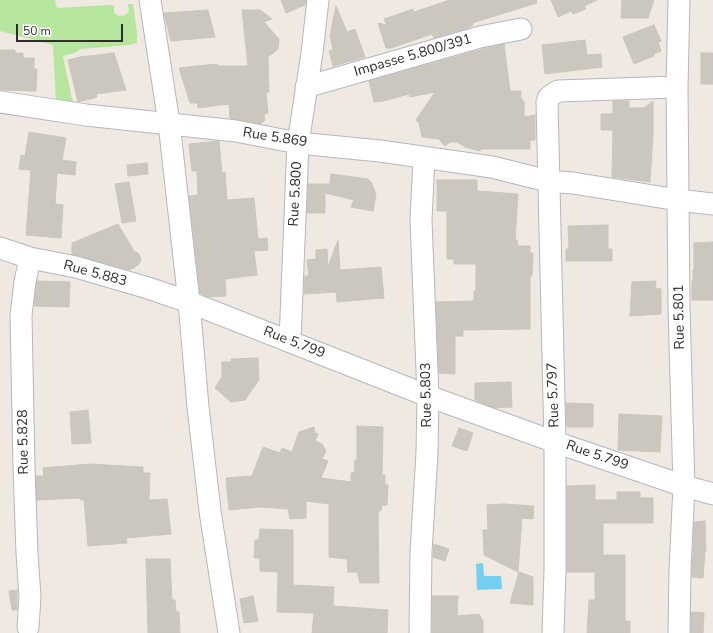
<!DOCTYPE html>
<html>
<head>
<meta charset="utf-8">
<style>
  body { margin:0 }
  #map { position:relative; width:713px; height:633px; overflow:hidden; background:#efe9e1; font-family:"Nunito Sans",sans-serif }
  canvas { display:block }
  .scale { position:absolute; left:16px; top:24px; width:107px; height:18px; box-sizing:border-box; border:2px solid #2e2e2e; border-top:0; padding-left:5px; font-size:12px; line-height:14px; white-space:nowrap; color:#2e2e2e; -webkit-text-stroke:3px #fff; paint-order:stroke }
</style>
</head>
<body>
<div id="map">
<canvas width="713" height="633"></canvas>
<div class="scale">50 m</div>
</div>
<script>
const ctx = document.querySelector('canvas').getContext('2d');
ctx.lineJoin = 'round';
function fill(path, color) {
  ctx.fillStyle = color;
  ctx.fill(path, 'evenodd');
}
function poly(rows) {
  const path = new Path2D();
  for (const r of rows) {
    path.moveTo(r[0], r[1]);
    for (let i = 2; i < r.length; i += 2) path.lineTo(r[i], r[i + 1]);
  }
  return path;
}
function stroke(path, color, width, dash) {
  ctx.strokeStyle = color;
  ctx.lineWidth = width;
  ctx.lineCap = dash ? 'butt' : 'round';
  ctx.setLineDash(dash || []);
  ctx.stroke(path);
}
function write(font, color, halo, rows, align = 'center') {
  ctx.font = font + ' "Nunito Sans",sans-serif';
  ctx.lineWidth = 3;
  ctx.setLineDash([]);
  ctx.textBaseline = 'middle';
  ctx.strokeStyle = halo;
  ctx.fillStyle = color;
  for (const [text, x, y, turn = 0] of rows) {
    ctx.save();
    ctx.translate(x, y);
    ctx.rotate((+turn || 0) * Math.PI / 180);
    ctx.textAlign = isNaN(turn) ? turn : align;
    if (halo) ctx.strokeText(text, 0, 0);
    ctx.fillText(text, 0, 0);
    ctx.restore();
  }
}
const green = poly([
  [0,0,55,0,57,8,110,5,114,6,114,13,119,16,125,15,129,12,128,4,133,4,137,32,137,43,129,45,80,49,77,52,63,56,72,99,77,108,56,101,53,45,0,31]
]);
const water = poly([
  [483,563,484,576,501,576,502,589,477,590,476,564]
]);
const building = poly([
  [281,0,306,0,305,5,286,13,281,0],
  [450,0,536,0,537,3,472,23,473,25,468,28,434,38,432,34,391,48,386,48,378,23,387,25,384,19,413,9,414,12,450,0],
  [551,0,597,0,584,6,586,9,573,14,571,11,558,17,551,0],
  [622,0,654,0,648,18,621,18,622,0],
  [336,6,347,32,355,29,365,57,333,66,329,51,333,50,330,35,336,6],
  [208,10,215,37,171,41,164,13,208,10],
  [242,10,260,10,272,19,264,22,279,39,278,49,268,57,269,92,266,92,268,113,264,114,265,120,261,124,230,118,229,104,198,108,197,103,190,103,179,68,217,64,218,66,248,66,242,10],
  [654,25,661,41,658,42,661,51,653,54,654,56,634,64,623,37,654,25],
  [585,40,587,55,601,54,602,67,545,74,542,45,585,40],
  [504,44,510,91,521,91,521,98,524,102,524,117,535,115,535,140,530,140,530,149,481,149,480,151,465,147,457,142,450,142,445,146,439,139,422,137,419,123,416,120,435,92,410,97,409,94,384,101,374,102,369,81,483,49,504,44],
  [0,50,15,50,15,53,23,53,23,58,34,58,34,69,37,69,36,91,0,90,0,50],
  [114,53,126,90,96,94,97,97,78,102,68,60,80,57,114,53],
  [701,53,713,53,713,84,701,84,701,53],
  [613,101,629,101,629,108,644,108,653,101,653,135,650,182,612,177,613,130,601,130,601,114,613,114,613,101],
  [29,132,66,138,62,160,76,162,75,175,57,173,55,204,63,205,61,238,26,235,31,170,19,169,21,155,25,156,29,132],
  [219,141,222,173,225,172,227,200,254,198,258,239,267,238,268,250,254,251,257,275,225,279,226,296,209,297,200,293,189,196,198,195,197,171,192,171,189,144,219,141],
  [147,163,148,174,128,176,127,165,147,163],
  [331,174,368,179,371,182,376,194,373,211,351,207,354,200,325,193,325,213,307,213,308,184,330,184,331,174],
  [437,180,477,180,477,191,518,194,515,240,517,240,518,246,530,246,530,253,533,253,532,276,530,276,530,329,463,330,463,336,455,336,455,374,439,373,436,302,474,301,474,291,476,291,476,264,454,264,454,259,447,259,447,211,437,211,437,180],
  [129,182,136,221,122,223,115,184,129,182],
  [118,224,134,251,139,254,141,260,139,264,134,268,129,270,72,254,72,243,118,224],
  [608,225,608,249,612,249,612,261,566,261,566,249,569,249,568,226,608,225],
  [338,240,340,270,381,267,384,298,337,302,336,292,304,294,305,276,309,276,307,260,316,259,316,250,327,249,328,267,338,240],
  [713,242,713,300,692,300,692,281,693,281,693,270,694,270,694,243,713,242],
  [37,281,70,282,69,307,34,306,37,281],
  [656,281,655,288,661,289,661,314,630,316,632,282,656,281],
  [258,358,259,380,245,400,231,402,215,388,222,377,222,362,231,362,231,359,258,358],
  [511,382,512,407,495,408,475,400,475,383,511,382],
  [566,403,593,404,593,427,567,427,566,403],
  [88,410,91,443,72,444,70,412,88,410],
  [619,414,662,416,660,452,618,450,619,414],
  [357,426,383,427,382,475,385,475,385,485,388,485,387,505,382,505,381,511,378,511,379,583,360,583,357,572,348,572,347,559,329,557,329,504,306,501,306,518,290,519,288,509,260,507,229,510,226,478,252,476,263,447,280,453,282,448,292,452,299,432,314,427,315,433,318,434,315,441,322,444,326,451,322,459,328,461,321,478,351,482,351,473,354,473,355,460,357,460,357,426],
  [459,428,473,433,467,451,452,446,459,428],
  [90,464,143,467,143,473,150,473,149,500,167,499,171,534,126,538,127,543,88,546,84,500,81,500,81,498,37,500,36,476,44,476,43,468,90,464],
  [595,485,595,500,617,500,617,492,640,492,640,498,653,498,653,523,603,523,603,555,625,555,625,621,630,621,630,633,587,633,589,600,595,600,595,572,567,572,567,486,595,485],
  [504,504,534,506,533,519,522,518,518,572,484,555,483,530,488,530,487,505,504,504],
  [705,521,706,551,705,551,703,578,692,577,694,522,705,521],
  [260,529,293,530,293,585,334,587,333,606,388,610,387,633,312,633,314,613,277,612,278,572,260,571,260,558,254,558,255,540,259,540,260,529],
  [434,544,449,549,445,561,433,557,434,544],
  [146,559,170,559,172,600,175,600,176,612,179,612,180,633,148,633,146,559],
  [519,572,533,577,533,605,510,603,519,572],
  [17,590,17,610,12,610,9,591,17,590],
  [253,596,258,621,244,623,240,599,253,596],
  [432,596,458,596,457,616,479,614,483,621,483,633,432,633,432,596],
  [691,612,704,613,703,633,691,633,691,612]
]);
const minor = poly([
  [679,0,677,87,679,307,684,486,680,570,679,633],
  [306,87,480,37,521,29],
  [0,102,86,115,236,131,298,143,380,151,492,167,548,181,573,183,678,200,713,204],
  [0,248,30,258,76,267,148,288,189,302,169,123,150,0],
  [290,341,298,143,312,53,318,0],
  [28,627,30,597,27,553,24,467,21,315,25,282,30,258],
  [229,633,210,511,198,407,189,302,428,396,555,442,684,486,713,494],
  [420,633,421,552,427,453,428,396,421,220,424,158],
  [553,633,555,570,555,442,547,102,549,97,558,91,677,87]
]);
const streetNames = [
  ["Impasse 5.800/391",413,56,-16],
  ["Rue 5.869",275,138,9],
  ["Rue 5.800",296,194,-87],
  ["Rue 5.883",95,274,15],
  ["Rue 5.801",680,317,-91],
  ["Rue 5.799",294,343,21],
  ["Rue 5.803",427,395,-91],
  ["Rue 5.797",554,395,-92],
  ["Rue 5.828",24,442,-91],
  ["Rue 5.799",597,456,19]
];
fill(green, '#b6e59e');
fill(water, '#75cff0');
fill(building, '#cbc7bf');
stroke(building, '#cbc5ba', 1);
stroke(minor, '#b4b7c1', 23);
stroke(minor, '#fff', 21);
write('14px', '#2e2e2e', '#fff', streetNames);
</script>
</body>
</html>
